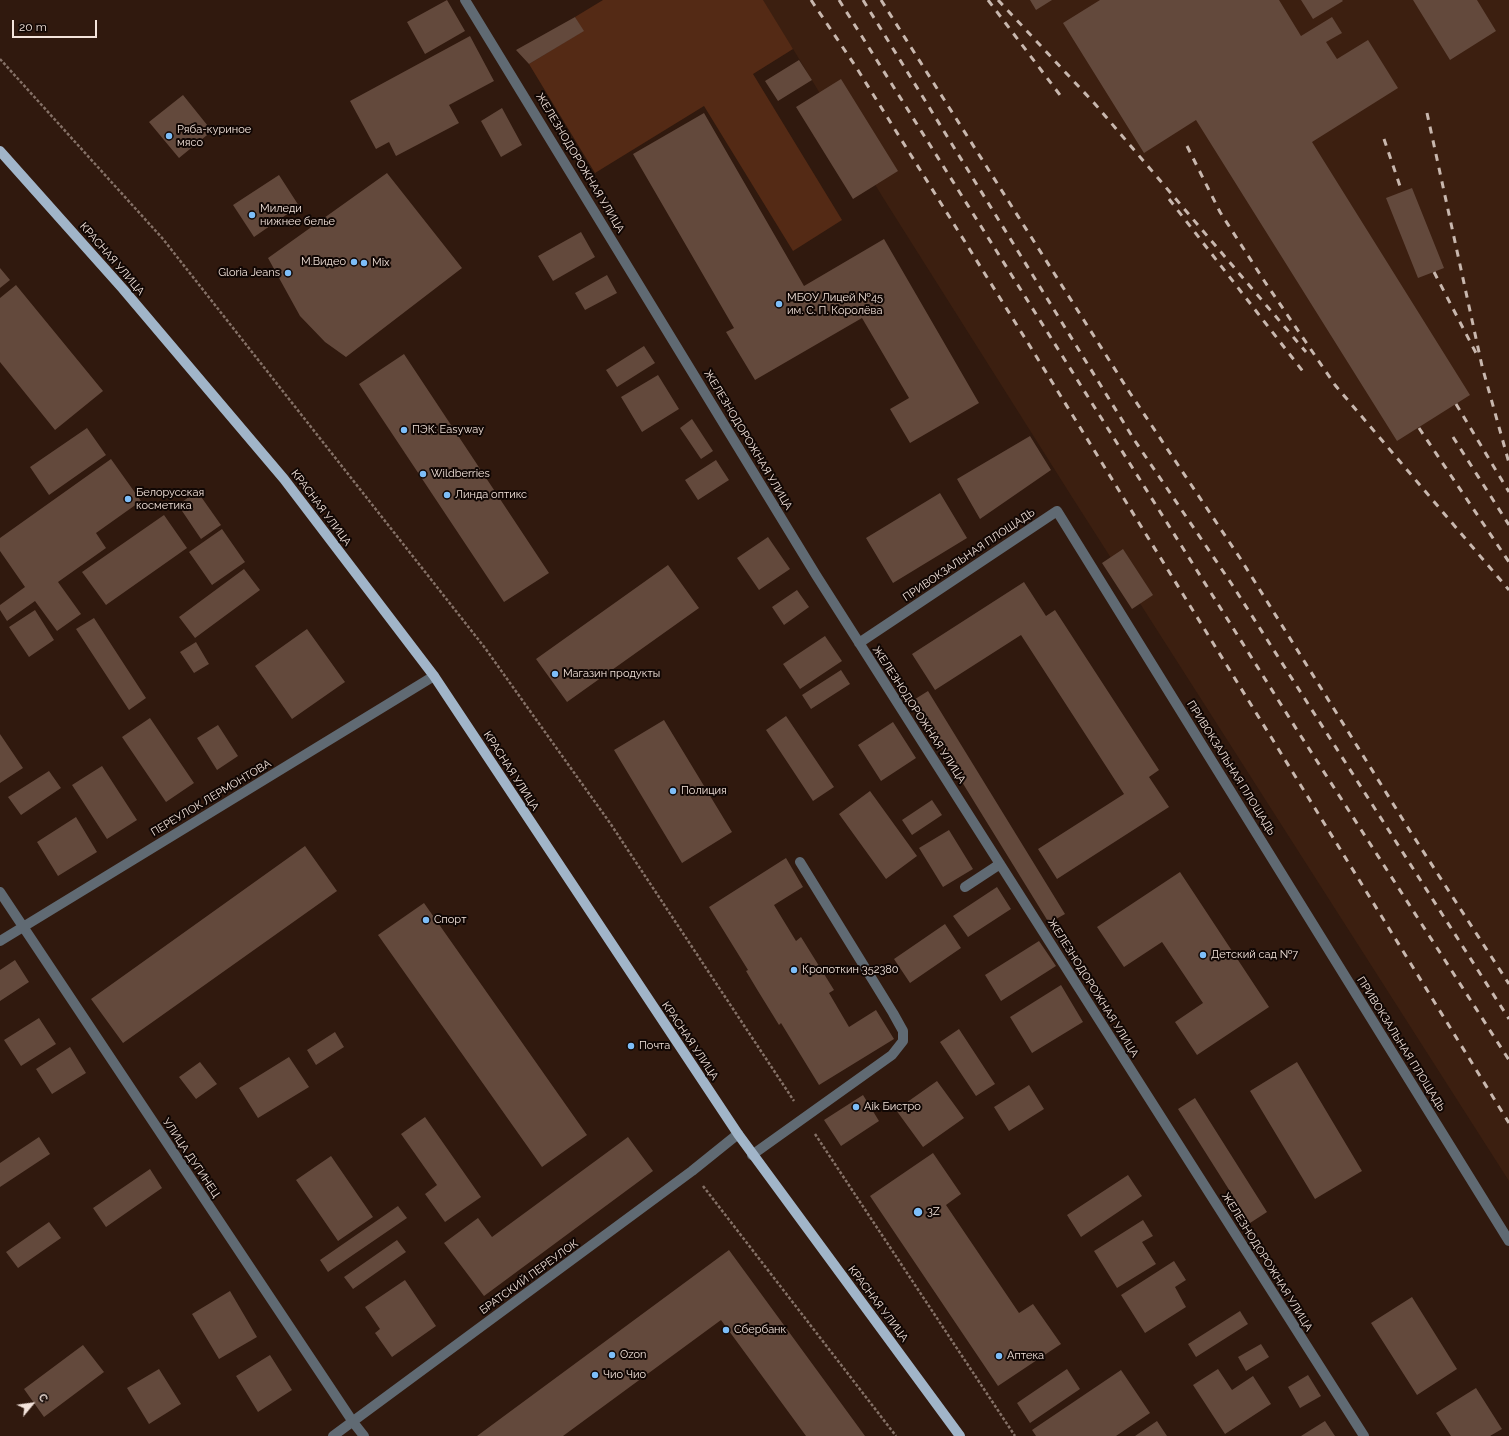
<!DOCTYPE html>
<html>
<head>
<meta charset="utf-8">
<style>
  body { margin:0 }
  #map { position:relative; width:1509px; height:1436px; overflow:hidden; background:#30190e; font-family:Raleway,sans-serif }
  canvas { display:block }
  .north { position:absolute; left:12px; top:1384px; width:40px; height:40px; -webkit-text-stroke:3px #110704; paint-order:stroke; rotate:61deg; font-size:11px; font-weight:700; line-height:16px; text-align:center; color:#f3e3db }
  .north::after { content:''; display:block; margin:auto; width:14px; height:18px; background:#f3e3db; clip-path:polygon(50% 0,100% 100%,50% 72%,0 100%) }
  .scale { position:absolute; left:12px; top:20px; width:85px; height:18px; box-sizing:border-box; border:2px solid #f3e3db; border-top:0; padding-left:5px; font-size:12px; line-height:14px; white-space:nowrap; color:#f3e3db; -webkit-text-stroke:3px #110704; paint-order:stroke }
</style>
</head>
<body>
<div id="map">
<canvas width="1509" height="1436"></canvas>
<div class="north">С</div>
<div class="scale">20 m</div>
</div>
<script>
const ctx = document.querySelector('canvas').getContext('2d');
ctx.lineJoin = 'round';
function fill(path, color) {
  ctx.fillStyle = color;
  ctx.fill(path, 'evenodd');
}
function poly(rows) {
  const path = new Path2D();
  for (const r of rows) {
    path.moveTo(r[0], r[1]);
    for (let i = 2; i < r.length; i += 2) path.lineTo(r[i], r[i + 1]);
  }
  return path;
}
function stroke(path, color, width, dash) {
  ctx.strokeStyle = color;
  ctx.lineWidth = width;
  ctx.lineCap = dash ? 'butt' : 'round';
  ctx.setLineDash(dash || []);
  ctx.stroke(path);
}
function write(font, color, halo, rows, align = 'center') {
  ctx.font = font + ' Raleway,sans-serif';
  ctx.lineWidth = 4;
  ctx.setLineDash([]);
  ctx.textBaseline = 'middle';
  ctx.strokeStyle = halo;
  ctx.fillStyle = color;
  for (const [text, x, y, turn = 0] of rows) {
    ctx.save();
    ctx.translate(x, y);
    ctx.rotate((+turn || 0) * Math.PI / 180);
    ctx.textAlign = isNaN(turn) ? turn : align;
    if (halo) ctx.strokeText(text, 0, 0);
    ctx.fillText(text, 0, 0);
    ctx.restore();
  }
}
const built = poly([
  [756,0,1509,0,1509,1181,1072,497,882,196,793,49]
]);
const green = poly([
  [603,0,763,0,793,49,753,74,842,220,793,251,704,106,595,173,529,64,583,31,575,17]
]);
const building = poly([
  [447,0,465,31,425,54,407,22],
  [1030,0,1052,0,1036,10],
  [1100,0,1279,0,1301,36,1332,17,1342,33,1326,42,1337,59,1368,40,1398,88,1312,142,1470,395,1397,441,1196,120,1144,153,1063,23],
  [1301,0,1342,0,1343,1,1313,19],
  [1413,0,1477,0,1496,31,1450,60],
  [575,17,584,31,529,64,516,50],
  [470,36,494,81,449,105,459,123,396,156,389,142,376,149,350,101],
  [799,60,812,80,778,101,765,81],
  [841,79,898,171,853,199,796,107],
  [183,95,212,131,179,158,149,122],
  [502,108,522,145,501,157,481,121],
  [704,113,804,286,884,239,979,403,910,443,890,409,909,398,862,318,755,380,726,332,734,328,633,154],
  [387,173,462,268,346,357,325,342,300,316,268,258],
  [279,175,299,206,254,237,233,205],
  [1412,188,1444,268,1418,278,1386,198],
  [581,232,595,257,553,281,538,256],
  [0,268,10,280,0,288],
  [607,275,617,293,585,310,575,293],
  [16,285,103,391,55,430,0,362,0,298],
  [644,346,655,363,617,387,606,370],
  [404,354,549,573,504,602,359,384],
  [658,375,679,409,642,432,621,397],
  [692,419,713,451,701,459,680,428],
  [87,428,106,455,49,495,30,467],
  [1030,436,1051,470,980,519,957,479],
  [111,459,141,501,96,533,106,548,58,582,81,614,57,631,35,601,7,621,0,610,0,605,25,587,0,551,0,538],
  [716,460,729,480,698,500,685,480],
  [197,491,221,525,201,539,178,505],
  [940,493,967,538,893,583,866,538],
  [164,515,187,548,106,605,82,572],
  [222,529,245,562,212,585,189,552],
  [768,537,790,569,759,590,737,558],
  [1123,549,1153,595,1132,609,1102,563],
  [668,565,699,608,567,702,536,659],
  [244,569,260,590,195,638,179,617],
  [1024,582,1046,616,1055,610,1159,770,1149,777,1169,807,1057,879,1038,849,1124,794,1021,635,935,690,912,654],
  [797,590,809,607,784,625,772,607],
  [35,610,54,640,29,657,9,627],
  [94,618,146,698,129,710,76,629],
  [307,629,345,682,292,719,255,666],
  [825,636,842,661,800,689,783,664],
  [196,642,209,664,194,673,180,652],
  [841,670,850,684,811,709,802,695],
  [928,691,1065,914,1049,923,912,701],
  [786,716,834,787,813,801,766,730],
  [150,718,194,783,166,802,122,737],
  [664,720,732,832,682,863,614,750],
  [893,722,916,758,881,781,858,745],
  [218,725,238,756,217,770,197,738],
  [0,734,23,768,0,783],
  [102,766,137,820,107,839,72,785],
  [49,771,61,788,21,815,8,797],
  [870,791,917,856,886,879,839,814],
  [932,800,942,815,912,835,902,820],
  [76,817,97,852,58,876,37,842],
  [949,830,973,869,943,887,919,848],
  [305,846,337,891,123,1043,91,999],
  [786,858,803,887,774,905,796,941,801,937,834,990,829,993,849,1027,876,1010,894,1039,819,1085,781,1023,779,1025,758,991,746,971,748,970,709,907],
  [1180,872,1269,1007,1197,1055,1175,1022,1203,1003,1162,942,1124,967,1097,927],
  [997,887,1011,909,968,937,953,916],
  [424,903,587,1135,542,1167,378,935],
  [945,924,961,948,910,983,894,959],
  [1039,941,1056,966,1001,1001,985,975],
  [15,960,29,982,0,1001,0,970],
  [1061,985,1083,1022,1032,1053,1010,1017],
  [39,1018,56,1044,21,1066,4,1040],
  [959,1029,995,1084,976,1096,940,1042],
  [335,1032,344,1047,316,1065,307,1050],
  [70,1047,86,1073,52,1094,36,1069],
  [289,1057,309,1087,258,1118,239,1088],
  [200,1062,217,1084,196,1099,179,1077],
  [1297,1062,1362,1171,1315,1199,1250,1091],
  [937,1081,964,1118,923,1147,896,1110],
  [1029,1085,1044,1109,1009,1131,994,1107],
  [863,1095,879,1121,841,1146,824,1120],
  [1195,1098,1267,1212,1250,1223,1178,1109],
  [425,1117,481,1197,445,1222,425,1194,437,1185,401,1134],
  [39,1137,50,1154,0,1187,0,1163],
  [628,1137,653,1171,484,1296,444,1243,478,1218,492,1237],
  [933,1153,961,1194,946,1205,1019,1313,1033,1304,1061,1344,998,1386,870,1196],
  [331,1156,373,1217,338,1241,296,1180],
  [150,1169,162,1188,106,1227,93,1208],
  [1128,1175,1142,1196,1081,1237,1067,1215],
  [398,1206,407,1218,328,1272,320,1260],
  [1143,1220,1153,1236,1142,1242,1156,1264,1117,1288,1094,1251],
  [49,1222,61,1238,18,1268,6,1252],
  [397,1240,406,1252,353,1289,344,1277],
  [729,1250,865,1436,806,1436,721,1320,563,1436,477,1436],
  [1174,1261,1186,1280,1175,1287,1186,1307,1145,1333,1121,1295],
  [405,1280,436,1326,392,1357,375,1333,380,1329,365,1307],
  [230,1291,257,1337,219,1359,192,1314],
  [1412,1297,1457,1369,1417,1395,1371,1323],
  [1240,1311,1248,1324,1196,1357,1188,1344],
  [1261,1344,1269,1357,1246,1371,1238,1357],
  [83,1345,104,1372,44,1417,24,1389],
  [270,1355,292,1390,258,1412,236,1376],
  [159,1369,181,1404,149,1424,127,1388],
  [1067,1369,1080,1389,1030,1423,1017,1403],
  [1218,1369,1232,1390,1253,1376,1271,1404,1225,1434,1193,1385],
  [1121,1370,1150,1413,1116,1436,1036,1436,1032,1430],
  [1308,1375,1321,1396,1300,1408,1288,1387],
  [1476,1388,1502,1429,1490,1436,1451,1436,1436,1413],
  [1157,1421,1167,1436,1135,1436],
  [1325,1421,1335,1436,1301,1436]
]);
const path = poly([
  [0,59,163,239,485,648,610,823,794,1101],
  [815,1134,1015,1436],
  [703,1186,896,1436]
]);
const minor = poly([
  [465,0,816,575,1364,1436],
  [859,643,1057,511,1509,1241],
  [965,887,1000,864],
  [0,892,353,1422,364,1436],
  [0,941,434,676],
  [752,1155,892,1055,903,1041,903,1031,893,1013,800,862],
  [333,1436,692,1171,738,1134]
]);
const major = poly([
  [0,151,123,289,284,479,434,676,738,1134,960,1436]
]);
const rail = poly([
  [811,0,856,67,1028,343,1509,1123],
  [839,0,1297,730,1509,1060],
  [863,0,1135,441,1231,583,1509,1019],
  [881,0,1130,393,1240,558,1410,831,1509,984],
  [988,0,1060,95],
  [998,0,1095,104,1306,352],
  [1427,113,1482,366,1509,463],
  [1384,139,1402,192],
  [1187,146,1220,212,1265,282,1335,385,1509,590],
  [1169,199,1305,374],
  [1434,272,1477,355],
  [1456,404,1509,492],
  [1419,428,1509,562],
  [1453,437,1509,525]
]);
const markers = [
  [169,136,4,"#7dbef9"],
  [252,215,4,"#7dbef9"],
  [354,262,4,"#7dbef9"],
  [364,263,4,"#7dbef9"],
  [288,273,4,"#7dbef9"],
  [779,304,4,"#7dbef9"],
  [404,430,4,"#7dbef9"],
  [423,474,4,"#7dbef9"],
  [447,495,4,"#7dbef9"],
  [128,499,4,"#7dbef9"],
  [555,674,4,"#7dbef9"],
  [673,791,4,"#7dbef9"],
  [426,920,4,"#7dbef9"],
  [1203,955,4,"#7dbef9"],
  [794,970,4,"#7dbef9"],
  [631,1046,4,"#7dbef9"],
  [856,1107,4,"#7dbef9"],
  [918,1212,5,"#7dbef9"],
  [726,1330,4,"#7dbef9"],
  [612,1355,4,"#7dbef9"],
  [999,1356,4,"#7dbef9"],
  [595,1375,4,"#7dbef9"]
];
const poiNames = [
  ["Ряба-куриное",177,130],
  ["мясо",177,143],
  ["Миледи",260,209],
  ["нижнее белье",260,222],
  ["М.Видео",346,262,"right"],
  ["Mix",372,263],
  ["Gloria Jeans",280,273,"right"],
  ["МБОУ Лицей №45",787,298],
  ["им. С. П. Королёва",787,311],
  ["ПЭК: Easyway",412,430],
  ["Wildberries",431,474],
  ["Белорусская",136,493],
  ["косметика",136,506],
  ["Линда оптикс",455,495],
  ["Магазин продукты",563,674],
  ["Полиция",681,791],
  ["Спорт",434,920],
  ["Детский сад №7",1211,955],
  ["Кропоткин 352380",802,970],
  ["Почта",639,1046],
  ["Aik Бистро",864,1107],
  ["3Z",927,1212],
  ["Сбербанк",734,1330],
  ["Ozon",620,1355],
  ["Аптека",1007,1356],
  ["Чио Чио",603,1375]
];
const streetNames = [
  ["ЖЕЛЕЗНОДОРОЖНАЯ УЛИЦА",580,163,59],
  ["КРАСНАЯ УЛИЦА",112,259,49],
  ["ЖЕЛЕЗНОДОРОЖНАЯ УЛИЦА",748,440,59],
  ["КРАСНАЯ УЛИЦА",321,508,53],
  ["ПРИВОКЗАЛЬНАЯ ПЛОЩАДЬ",969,555,-34],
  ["ЖЕЛЕЗНОДОРОЖНАЯ УЛИЦА",919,715,57],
  ["ПРИВОКЗАЛЬНАЯ ПЛОЩАДЬ",1231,768,58],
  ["КРАСНАЯ УЛИЦА",511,771,57],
  ["ПЕРЕУЛОК ЛЕРМОНТОВА",211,798,-31],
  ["ЖЕЛЕЗНОДОРОЖНАЯ УЛИЦА",1093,988,58],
  ["КРАСНАЯ УЛИЦА",690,1041,56],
  ["ПРИВОКЗАЛЬНАЯ ПЛОЩАДЬ",1401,1044,58],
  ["УЛИЦА ДУГИНЕЦ",191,1158,56],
  ["ЖЕЛЕЗНОДОРОЖНАЯ УЛИЦА",1267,1262,58],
  ["БРАТСКИЙ ПЕРЕУЛОК",529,1277,-36],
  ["КРАСНАЯ УЛИЦА",878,1304,53]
];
fill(built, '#3c1f10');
fill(green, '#542a15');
fill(building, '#63493c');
stroke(path, '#857167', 2.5, [3, 2]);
stroke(minor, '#606a73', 10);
stroke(major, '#a1b5c9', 10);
stroke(rail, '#c8b7ae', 3, [7, 7]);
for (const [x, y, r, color] of markers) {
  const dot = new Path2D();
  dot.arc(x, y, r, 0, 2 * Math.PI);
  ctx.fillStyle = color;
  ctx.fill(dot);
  stroke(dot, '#110704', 1.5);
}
write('11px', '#f3e3db', '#110704', poiNames, 'left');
write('11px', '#f3e3db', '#110704', streetNames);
</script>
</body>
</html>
